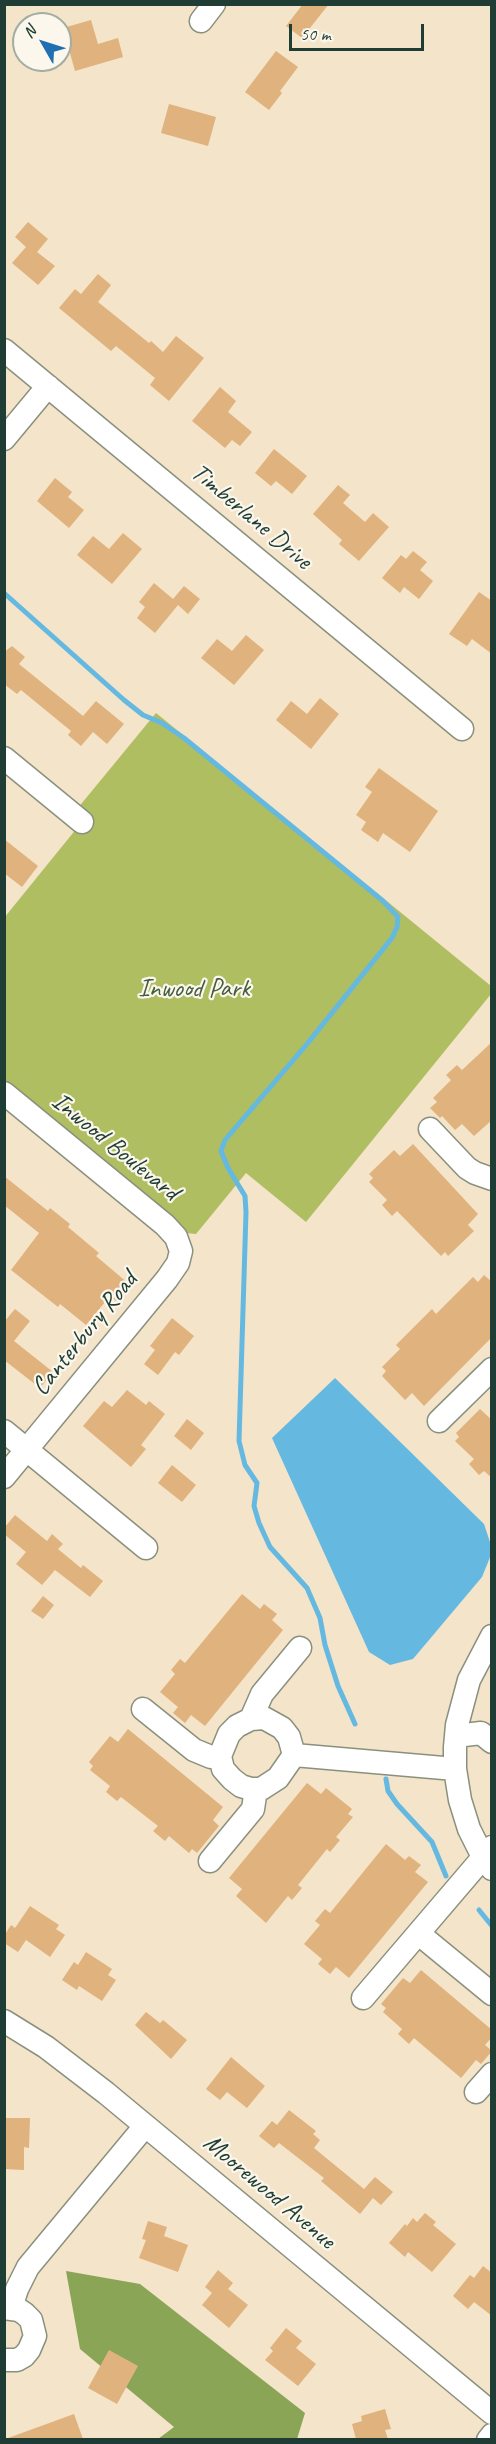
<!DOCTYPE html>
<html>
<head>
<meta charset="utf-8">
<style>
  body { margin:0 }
  #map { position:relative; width:496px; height:2444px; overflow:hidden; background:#f4e4c9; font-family:Caveat,sans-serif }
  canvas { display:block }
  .frame { position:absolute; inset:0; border:6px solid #1f3d34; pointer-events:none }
  .north { position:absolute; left:12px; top:12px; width:60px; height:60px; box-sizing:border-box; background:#fbf7ec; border:2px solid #a3ada2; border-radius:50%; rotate:309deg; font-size:16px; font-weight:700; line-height:24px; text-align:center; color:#1f3d34 }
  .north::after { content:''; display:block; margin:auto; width:21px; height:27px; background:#1f6fb2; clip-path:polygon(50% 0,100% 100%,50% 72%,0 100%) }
  .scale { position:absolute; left:289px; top:24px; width:135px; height:27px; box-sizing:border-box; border:3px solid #1f3d34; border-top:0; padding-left:8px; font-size:18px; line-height:21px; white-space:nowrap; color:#1f3d34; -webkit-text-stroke:4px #fbf7ec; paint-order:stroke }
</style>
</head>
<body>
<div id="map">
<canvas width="496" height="2444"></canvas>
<div class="frame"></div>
<div class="north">N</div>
<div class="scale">50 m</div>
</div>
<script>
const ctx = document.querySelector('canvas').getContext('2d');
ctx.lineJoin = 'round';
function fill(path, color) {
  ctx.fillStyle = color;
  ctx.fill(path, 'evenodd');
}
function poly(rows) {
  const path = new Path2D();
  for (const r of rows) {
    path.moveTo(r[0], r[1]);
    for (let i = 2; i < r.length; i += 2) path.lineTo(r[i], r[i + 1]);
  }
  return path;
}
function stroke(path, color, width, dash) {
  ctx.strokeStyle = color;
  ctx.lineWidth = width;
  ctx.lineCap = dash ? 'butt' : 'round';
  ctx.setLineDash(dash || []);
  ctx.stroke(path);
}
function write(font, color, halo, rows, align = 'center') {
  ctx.font = font + ' Caveat,sans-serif';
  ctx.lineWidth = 4.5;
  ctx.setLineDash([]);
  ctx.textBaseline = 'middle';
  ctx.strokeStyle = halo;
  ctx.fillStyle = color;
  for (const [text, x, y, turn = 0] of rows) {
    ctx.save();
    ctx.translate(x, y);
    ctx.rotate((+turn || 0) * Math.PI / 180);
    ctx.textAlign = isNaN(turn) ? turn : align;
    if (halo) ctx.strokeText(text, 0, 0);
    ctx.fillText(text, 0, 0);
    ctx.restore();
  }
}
const green = poly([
  [156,713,491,986,491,994,306,1222,246,1173,196,1234,186,1233,5,1086,4,918,77,828,68,820]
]);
const forest = poly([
  [66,2271,140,2284,305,2413,297,2439,158,2439,174,2427,80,2349]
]);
const water = poly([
  [335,1378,484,1524,491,1545,491,1555,482,1577,413,1659,390,1665,369,1652,272,1438]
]);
const stream = poly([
  [4,593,124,700,143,715,162,723,184,738,383,901,398,917,397,927,392,938,307,1044,225,1140,221,1151,228,1168,245,1196,246,1212,239,1441,245,1465,257,1483,254,1506,259,1523,270,1547,307,1588,320,1618,325,1645,338,1686,355,1724],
  [386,1779,388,1791,397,1804,432,1842,446,1876],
  [479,1910,492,1926]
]);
const building = poly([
  [303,4,329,4,302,38,286,26],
  [91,20,98,44,118,38,123,57,75,71,63,28],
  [276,51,298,67,280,91,282,93,269,110,245,92],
  [169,104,216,117,208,146,161,133],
  [28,222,48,239,37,252,55,266,38,285,12,263,26,247,15,237],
  [98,274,111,285,98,302,149,343,151,341,163,352,176,336,204,358,169,401,150,385,155,378,116,346,111,351,59,308,75,289,81,294],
  [220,387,236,401,228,412,252,432,240,446,232,440,225,448,192,421],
  [274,449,307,476,292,494,276,481,271,486,255,473],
  [55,478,72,492,68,497,84,510,69,528,37,501],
  [338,485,350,495,343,503,365,522,373,513,389,527,359,561,339,544,342,540,313,514],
  [123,533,142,549,112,584,77,555,93,536,109,549],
  [413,551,427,562,420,570,433,581,419,599,404,587,400,593,382,578,401,555,406,559],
  [154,583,173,599,184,586,200,599,188,614,178,605,155,633,137,618,145,607,139,602],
  [479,592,492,601,492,654,472,639,467,646,449,634],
  [246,635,264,650,234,685,201,658,217,639,232,651],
  [12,646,25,657,19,664,83,716,96,701,124,724,107,744,93,732,81,746,68,735,71,731,21,690,17,694,4,684,4,652],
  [320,698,339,714,311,749,276,720,291,701,307,714],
  [379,768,438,811,410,852,383,833,378,842,361,830,366,822,356,815,372,792,365,787],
  [4,839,38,866,22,887,4,873],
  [492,1042,492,1120,474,1136,462,1124,455,1130,442,1116,440,1118,430,1108,437,1102,433,1098,451,1080,446,1075,457,1065,462,1070],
  [413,1144,478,1214,468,1225,474,1231,448,1256,445,1252,441,1256,397,1211,392,1216,382,1205,387,1200,369,1182,373,1178,369,1174,394,1150,400,1156],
  [4,1176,48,1211,50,1208,70,1224,68,1227,99,1253,96,1256,129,1284,116,1301,110,1296,86,1325,60,1304,58,1307,11,1270,39,1233,4,1205],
  [484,1275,492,1282,492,1337,424,1406,412,1393,405,1400,382,1376,386,1371,382,1367,400,1349,396,1345,432,1309,436,1314,473,1277,478,1282],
  [15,1309,30,1321,14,1341,53,1372,40,1388,4,1360,4,1322],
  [172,1318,194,1336,179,1355,175,1352,158,1375,144,1364,155,1350,150,1346],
  [127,1390,146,1405,149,1401,165,1414,141,1445,146,1449,131,1467,83,1426,104,1401,112,1407],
  [480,1409,492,1420,492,1478,484,1471,479,1475,469,1464,474,1459,455,1441,459,1437,456,1433],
  [187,1419,204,1433,191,1450,174,1436],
  [172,1465,196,1485,182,1502,158,1483],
  [15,1515,47,1541,52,1534,63,1544,58,1549,81,1568,83,1565,103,1581,90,1597,55,1570,42,1585,16,1564,26,1552,4,1534,4,1528],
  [242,1594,260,1609,264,1604,277,1614,272,1620,283,1630,205,1726,191,1715,185,1723,173,1713,178,1707,160,1692,175,1674,171,1670,180,1659,185,1663],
  [43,1596,54,1605,43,1619,31,1611],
  [128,1729,223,1807,213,1820,219,1826,197,1853,192,1849,189,1853,169,1836,165,1841,153,1831,158,1826,121,1797,117,1801,106,1792,110,1786,90,1770,93,1766,89,1762,110,1736,118,1742],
  [307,1783,321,1794,326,1788,352,1809,348,1814,353,1817,336,1837,340,1840,330,1852,327,1849,298,1885,302,1888,292,1900,288,1896,266,1923,236,1896,242,1889,229,1878],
  [386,1844,405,1860,409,1856,421,1865,415,1872,428,1882,349,1978,336,1967,330,1974,318,1964,322,1959,304,1944,320,1925,315,1921,325,1909,330,1913],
  [30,1906,59,1925,56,1929,65,1935,50,1957,26,1940,18,1952,4,1943,4,1936,11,1925,15,1928],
  [86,1952,112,1969,108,1975,116,1980,102,2001,79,1986,77,1990,62,1980,74,1962,78,1965],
  [421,1970,492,2030,492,2037,485,2045,492,2051,481,2064,476,2060,461,2078,414,2038,409,2044,398,2034,402,2029,383,2012,386,2008,381,2004,403,1978,410,1983],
  [146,2012,160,2023,163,2020,187,2040,171,2059,135,2025],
  [231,2057,265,2086,247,2108,227,2092,220,2100,206,2089],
  [289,2110,316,2131,313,2134,320,2140,314,2148,364,2189,375,2177,393,2192,381,2205,373,2198,360,2214,321,2181,324,2178,279,2143,274,2148,259,2136,272,2121,277,2125],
  [4,2118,30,2118,29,2148,24,2147,24,2170,4,2169],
  [425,2213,436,2222,433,2225,456,2244,432,2272,408,2252,405,2257,389,2243,405,2224,407,2226,413,2218,417,2222],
  [148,2221,167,2227,164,2236,188,2245,178,2272,139,2258,146,2240,142,2239],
  [483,2266,492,2273,492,2316,474,2302,468,2309,453,2296,470,2275,474,2278],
  [218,2270,233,2283,228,2289,248,2305,229,2328,202,2305,212,2293,205,2287],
  [286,2328,302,2341,296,2348,316,2364,298,2386,265,2360,273,2351,270,2348],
  [109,2350,138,2366,117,2404,88,2388],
  [385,2409,391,2429,385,2430,388,2439,356,2439,352,2424,362,2421,361,2416],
  [74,2414,83,2439,9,2439,8,2438]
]);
const minor = poly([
  [201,21,214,4],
  [4,350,462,729],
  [4,439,48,386],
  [4,758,82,822],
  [4,1093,165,1225,176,1237,181,1251,178,1263,167,1279,4,1477],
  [430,1129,467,1168,475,1173,492,1179],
  [439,1421,492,1369],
  [4,1431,146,1548],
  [492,1636,469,1680,457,1725,455,1747,455,1769,460,1800,469,1829,483,1857,492,1869],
  [143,1709,194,1750,211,1757,220,1756],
  [264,1718,282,1728,289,1737,294,1755,278,1778,261,1789,251,1789,241,1786,232,1779,223,1769,220,1756,229,1734,237,1726,251,1719,264,1718],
  [251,1719,262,1694,300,1648],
  [456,1736,481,1733,492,1742],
  [294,1755,455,1769],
  [210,1861,253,1809,256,1789],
  [419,1934,492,1994],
  [363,1998,492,1847],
  [4,2021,46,2047,106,2093,492,2413],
  [476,2092,492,2074],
  [4,2308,19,2310,25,2314,31,2320,35,2336,29,2350,24,2356,17,2360,4,2360],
  [11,2308,17,2289,28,2267,145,2126],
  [488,2440,492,2435]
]);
const streetNames = [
  ["Timberlane Drive",251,517,40],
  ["Inwood Boulevard",115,1147,39],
  ["Canterbury Road",85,1334,-51],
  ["Moorewood Avenue",269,2192,40]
];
const parkNames = [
  ["Inwood Park",194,989]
];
fill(green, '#aebe60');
fill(forest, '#8aa556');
fill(water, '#65b9e1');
stroke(stream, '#65b9e1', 5);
fill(building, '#e0b27d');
stroke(minor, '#8a907e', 25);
stroke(minor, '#fff', 22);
write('26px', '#1f3d34', '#fbf7ec', streetNames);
write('26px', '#435d3f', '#fbf7ec', parkNames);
</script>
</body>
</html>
